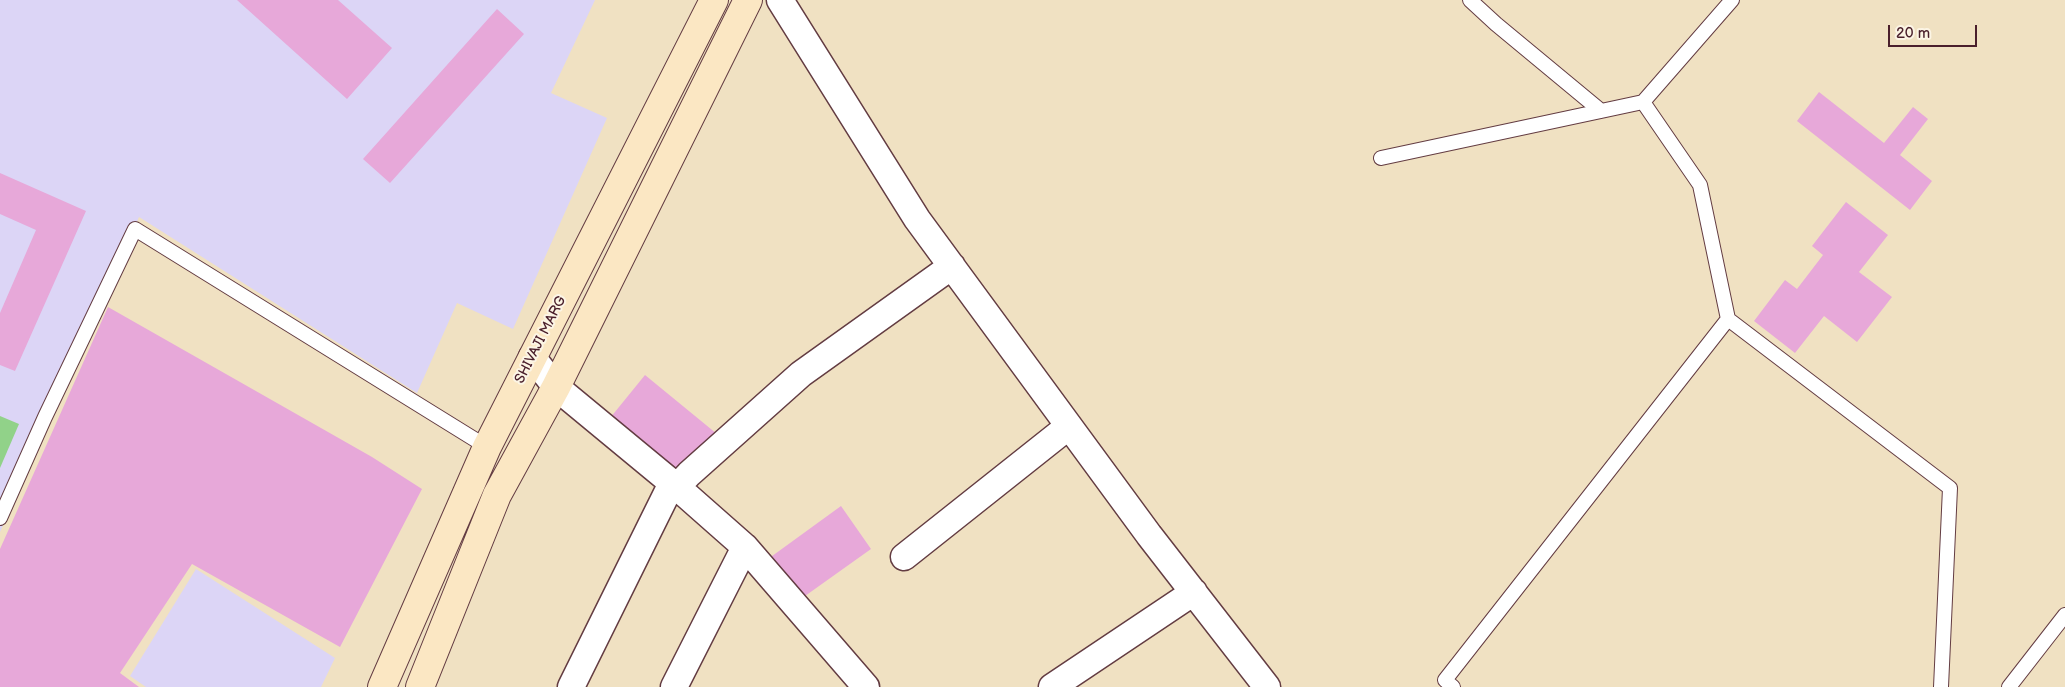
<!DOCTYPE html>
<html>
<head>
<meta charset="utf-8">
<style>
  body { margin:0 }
  #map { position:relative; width:2065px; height:687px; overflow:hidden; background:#f0e1c2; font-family:"Balsamiq Sans",sans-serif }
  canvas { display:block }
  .scale { position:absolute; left:1888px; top:25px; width:89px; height:22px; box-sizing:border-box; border:2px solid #4a1f2b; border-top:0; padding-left:6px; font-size:15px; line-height:18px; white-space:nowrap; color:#4a1f2b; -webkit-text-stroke:4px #fcf5e5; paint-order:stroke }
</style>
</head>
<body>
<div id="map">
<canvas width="2065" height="687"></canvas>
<div class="scale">20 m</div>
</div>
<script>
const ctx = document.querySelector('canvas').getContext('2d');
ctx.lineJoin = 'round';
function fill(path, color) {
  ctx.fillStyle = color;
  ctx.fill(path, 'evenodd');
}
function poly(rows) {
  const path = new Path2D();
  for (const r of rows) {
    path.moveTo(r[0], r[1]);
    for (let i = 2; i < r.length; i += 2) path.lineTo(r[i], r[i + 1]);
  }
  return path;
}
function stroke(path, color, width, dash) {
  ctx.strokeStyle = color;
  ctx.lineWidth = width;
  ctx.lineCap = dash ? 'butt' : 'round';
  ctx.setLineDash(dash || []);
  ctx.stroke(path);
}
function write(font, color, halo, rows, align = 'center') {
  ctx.font = font + ' "Balsamiq Sans",sans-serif';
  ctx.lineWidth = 4;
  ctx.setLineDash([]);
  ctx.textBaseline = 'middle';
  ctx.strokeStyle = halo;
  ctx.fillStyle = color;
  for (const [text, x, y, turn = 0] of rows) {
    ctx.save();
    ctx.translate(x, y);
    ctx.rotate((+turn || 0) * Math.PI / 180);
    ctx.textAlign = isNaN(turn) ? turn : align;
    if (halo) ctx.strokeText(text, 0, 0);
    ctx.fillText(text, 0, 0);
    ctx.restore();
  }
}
const built = poly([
  [0,0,595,0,551,93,607,118,513,329,457,303,417,393,139,217,0,532],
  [196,569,335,658,321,687,146,687,130,676]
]);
const green = poly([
  [0,416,19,424,0,468]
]);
const building = poly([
  [237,0,338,0,392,48,347,99],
  [497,9,524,34,390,183,363,159],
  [1819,92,1884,143,1913,107,1928,119,1900,155,1932,181,1910,210,1797,121],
  [0,173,86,211,15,371,0,365,0,313,36,230,0,214],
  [1846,202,1888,235,1859,272,1892,297,1857,342,1824,316,1795,353,1754,321,1785,280,1797,289,1823,255,1812,246],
  [108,307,372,457,422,489,340,647,192,564,120,673,139,687,0,687,0,549],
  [645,375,717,434,679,482,606,423],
  [841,506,871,549,798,601,768,559]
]);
const service = poly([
  [1470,0,1496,24,1601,111,1643,102,1700,185,1728,319,1950,488,1941,687],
  [1643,102,1732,0],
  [1381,158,1601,111],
  [0,518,45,417,135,229,487,447],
  [1453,687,1445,680,1728,319],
  [2009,687,2065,615]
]);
const minor = poly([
  [780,0,917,219,1149,535,1267,687],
  [532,357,556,387,677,487,745,547,866,687],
  [677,487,689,474,801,374,952,266],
  [904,557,1069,426],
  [571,687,672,483],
  [674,687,745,547],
  [1052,687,1194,592]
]);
const secondary = poly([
  [382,687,487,447,714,0],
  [420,687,497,495,556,387,748,0]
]);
const streetNames = [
  ["SHIVAJI MARG",541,340,-63]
];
fill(built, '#dcd5f6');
fill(green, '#91d289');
fill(building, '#e7a8d9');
stroke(service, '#633c42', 16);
stroke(minor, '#633c42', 29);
stroke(secondary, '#633c42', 30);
stroke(service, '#fff', 14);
stroke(minor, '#fff', 26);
stroke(secondary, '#fbe7c3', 28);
write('14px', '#4a1f2b', '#fcf5e5', streetNames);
</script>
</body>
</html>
